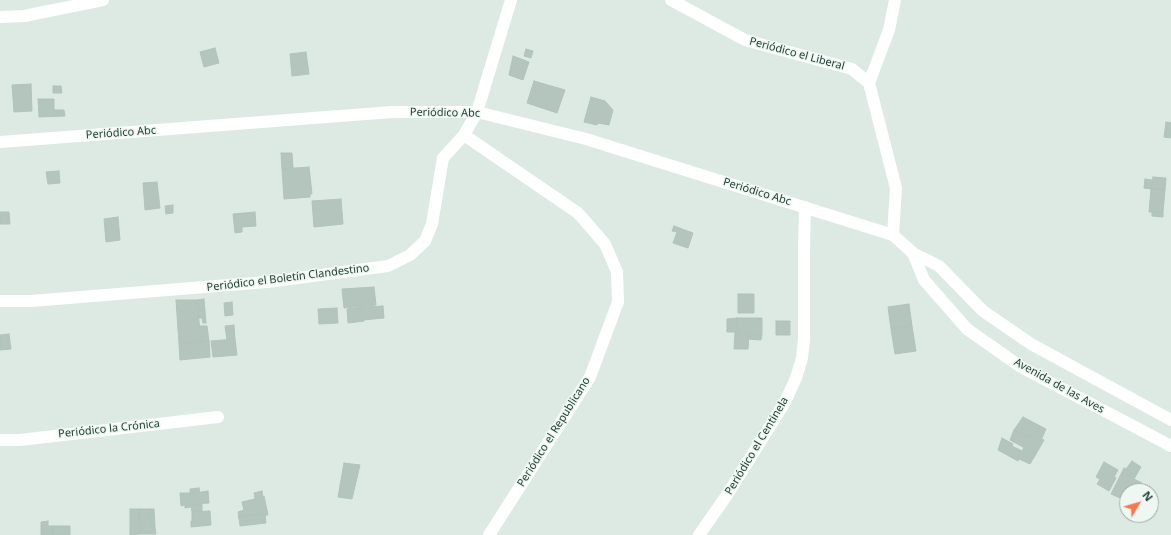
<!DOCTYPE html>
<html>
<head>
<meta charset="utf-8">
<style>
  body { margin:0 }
  #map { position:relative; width:1171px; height:535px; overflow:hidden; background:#ddeae4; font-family:"Noto Sans",sans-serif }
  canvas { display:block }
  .north { position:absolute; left:1119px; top:483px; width:40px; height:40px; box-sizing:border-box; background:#eef7f2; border:1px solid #9baba6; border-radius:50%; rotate:52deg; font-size:11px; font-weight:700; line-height:16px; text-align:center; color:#1e3a33 }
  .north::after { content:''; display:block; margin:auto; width:14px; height:18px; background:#fa764c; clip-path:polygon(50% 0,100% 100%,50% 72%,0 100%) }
</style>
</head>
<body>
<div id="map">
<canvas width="1171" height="535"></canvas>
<div class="north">N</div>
</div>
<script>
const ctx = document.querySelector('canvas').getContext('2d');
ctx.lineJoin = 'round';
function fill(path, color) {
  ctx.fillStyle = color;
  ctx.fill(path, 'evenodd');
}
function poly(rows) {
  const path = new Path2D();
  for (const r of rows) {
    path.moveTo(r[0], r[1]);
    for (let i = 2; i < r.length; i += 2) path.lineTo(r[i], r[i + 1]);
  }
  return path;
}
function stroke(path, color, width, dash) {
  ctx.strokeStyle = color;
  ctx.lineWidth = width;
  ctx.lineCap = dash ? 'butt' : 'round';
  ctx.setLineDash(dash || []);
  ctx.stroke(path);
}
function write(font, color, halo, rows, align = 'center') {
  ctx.font = font + ' "Noto Sans",sans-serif';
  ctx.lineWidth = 3;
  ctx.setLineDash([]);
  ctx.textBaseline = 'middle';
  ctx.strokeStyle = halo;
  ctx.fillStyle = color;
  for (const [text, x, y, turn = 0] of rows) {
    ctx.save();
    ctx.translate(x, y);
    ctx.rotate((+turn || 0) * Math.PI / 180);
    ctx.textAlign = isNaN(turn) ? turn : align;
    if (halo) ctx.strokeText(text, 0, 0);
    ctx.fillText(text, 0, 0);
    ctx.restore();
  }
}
const building = poly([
  [215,48,219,63,204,67,200,52,215,48],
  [526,49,533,51,531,58,524,56,526,49],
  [306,52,309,74,292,76,290,54,306,52],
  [513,56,529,62,523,80,509,75,513,56],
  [534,81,565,90,557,113,527,103,534,81],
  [31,84,32,111,14,112,12,85,31,84],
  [53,86,61,86,62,93,53,93,53,86],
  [591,97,605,101,613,110,609,125,598,123,597,125,584,122,591,97],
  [38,99,54,99,54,110,64,110,65,116,39,117,38,99],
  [1166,122,1171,123,1171,138,1164,137,1166,122],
  [281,153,292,153,293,168,282,169,281,153],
  [309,167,312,194,310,194,310,197,284,199,282,169,309,167],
  [59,171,60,183,48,184,46,172,59,171],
  [1153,177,1166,178,1165,190,1151,189,1153,177],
  [1145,179,1152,180,1151,189,1144,188,1145,179],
  [157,182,160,208,145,210,143,183,157,182],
  [1151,189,1165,190,1163,212,1149,212,1151,189],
  [341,199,343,224,314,227,312,201,341,199],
  [173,205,173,213,166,214,165,206,173,205],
  [0,212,9,212,10,224,0,224,0,212],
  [255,212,256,226,242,227,242,232,235,233,233,214,255,212],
  [1152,212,1163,212,1163,217,1152,216,1152,212],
  [118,217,120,240,106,242,104,219,118,217],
  [674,226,693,233,688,248,673,243,677,232,672,231,674,226],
  [374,287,376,305,344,308,342,289,374,287],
  [738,294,754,294,754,313,738,313,738,294],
  [204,299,206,323,203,323,202,318,199,318,197,300,204,299],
  [176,300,197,300,201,342,179,344,176,300],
  [232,302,233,315,225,316,224,303,232,302],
  [909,304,912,326,891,329,888,307,909,304],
  [383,306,384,318,363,320,362,307,383,306],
  [362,307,364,321,348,323,347,309,362,307],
  [337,308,338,323,319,324,318,309,337,308],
  [737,318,737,332,727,332,727,319,737,318],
  [737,318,762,318,762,334,737,334,737,318],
  [776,321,790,321,790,335,776,335,776,321],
  [234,325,235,339,227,340,225,326,234,325],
  [199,326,207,326,209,341,201,342,199,326],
  [912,326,916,351,895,354,891,329,912,326],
  [735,332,737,332,737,334,749,334,748,349,734,349,735,332],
  [9,334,11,349,0,350,0,335,9,334],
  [749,334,762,334,761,340,748,339,749,334],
  [235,339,237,355,213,357,211,341,235,339],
  [209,341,210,357,180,360,179,344,209,341],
  [1023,417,1046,429,1042,438,1032,434,1030,438,1014,430,1023,417],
  [1014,430,1030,438,1032,434,1044,440,1036,454,1010,440,1014,430],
  [1002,438,1013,444,1012,446,1022,451,1018,461,998,450,1002,438],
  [1024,447,1036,454,1030,464,1019,459,1024,447],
  [1132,461,1141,467,1134,479,1130,477,1131,472,1126,469,1132,461],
  [1104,462,1118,470,1114,477,1116,478,1109,491,1097,484,1100,479,1096,477,1104,462],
  [344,463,360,465,352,499,338,497,344,463],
  [1124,468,1131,472,1130,477,1142,483,1138,491,1127,491,1127,501,1111,494,1124,468],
  [199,488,200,493,190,494,190,489,199,488],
  [208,491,209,503,191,504,191,507,185,508,185,505,181,506,180,493,190,493,190,494,208,491],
  [262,491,263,497,264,496,268,515,265,515,265,514,239,516,239,519,238,512,244,510,242,502,255,499,254,493,262,491],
  [191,504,202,504,202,511,192,512,191,504],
  [130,509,139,509,140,534,130,535,130,509],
  [139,509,150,509,151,528,155,527,156,534,140,534,139,509],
  [150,509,154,509,155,527,151,528,150,509],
  [209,511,210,511,211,525,191,527,191,521,192,521,192,512,209,511],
  [265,514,266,523,240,526,239,516,265,514],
  [48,521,48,526,53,526,53,535,41,535,41,522,48,521],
  [53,526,70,526,70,535,53,535,53,526]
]);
const minor = poly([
  [671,0,745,40,852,69,869,83,896,188,893,235],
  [0,17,24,16,103,0],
  [869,83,889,30,895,0],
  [464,135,578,213,605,244,617,272,618,302,590,377,489,535],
  [0,301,31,301,267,282,388,266,410,255,425,241,432,224,443,158,464,135,477,112,511,0],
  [0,440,20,440,218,417],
  [699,535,727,495,785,402,796,378,802,358,804,339,804,248,805,207]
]);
const tertiary = poly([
  [0,142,392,112,477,112,586,139,893,235,913,253,939,266,983,311,1031,344,1171,420],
  [913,253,924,280,967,329,1021,367,1171,446]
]);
const streetNames = [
  ["Periódico el Liberal",797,54,15],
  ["Periódico Abc",445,113,1],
  ["Periódico Abc",121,133,-4],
  ["Periódico Abc",757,192,17],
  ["Periódico el Boletín Clandestino",288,278,-7],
  ["Avenida de las Aves",1059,386,29],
  ["Periódico la Crónica",109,429,-6],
  ["Periódico el Republicano",554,432,-58],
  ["Periódico el Centinela",757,446,-59]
];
fill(building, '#b3c5bd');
stroke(building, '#b0c4bb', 1);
stroke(minor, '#fff', 12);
stroke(tertiary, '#fff', 12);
write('11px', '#1e3a33', '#eef7f2', streetNames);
</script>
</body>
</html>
